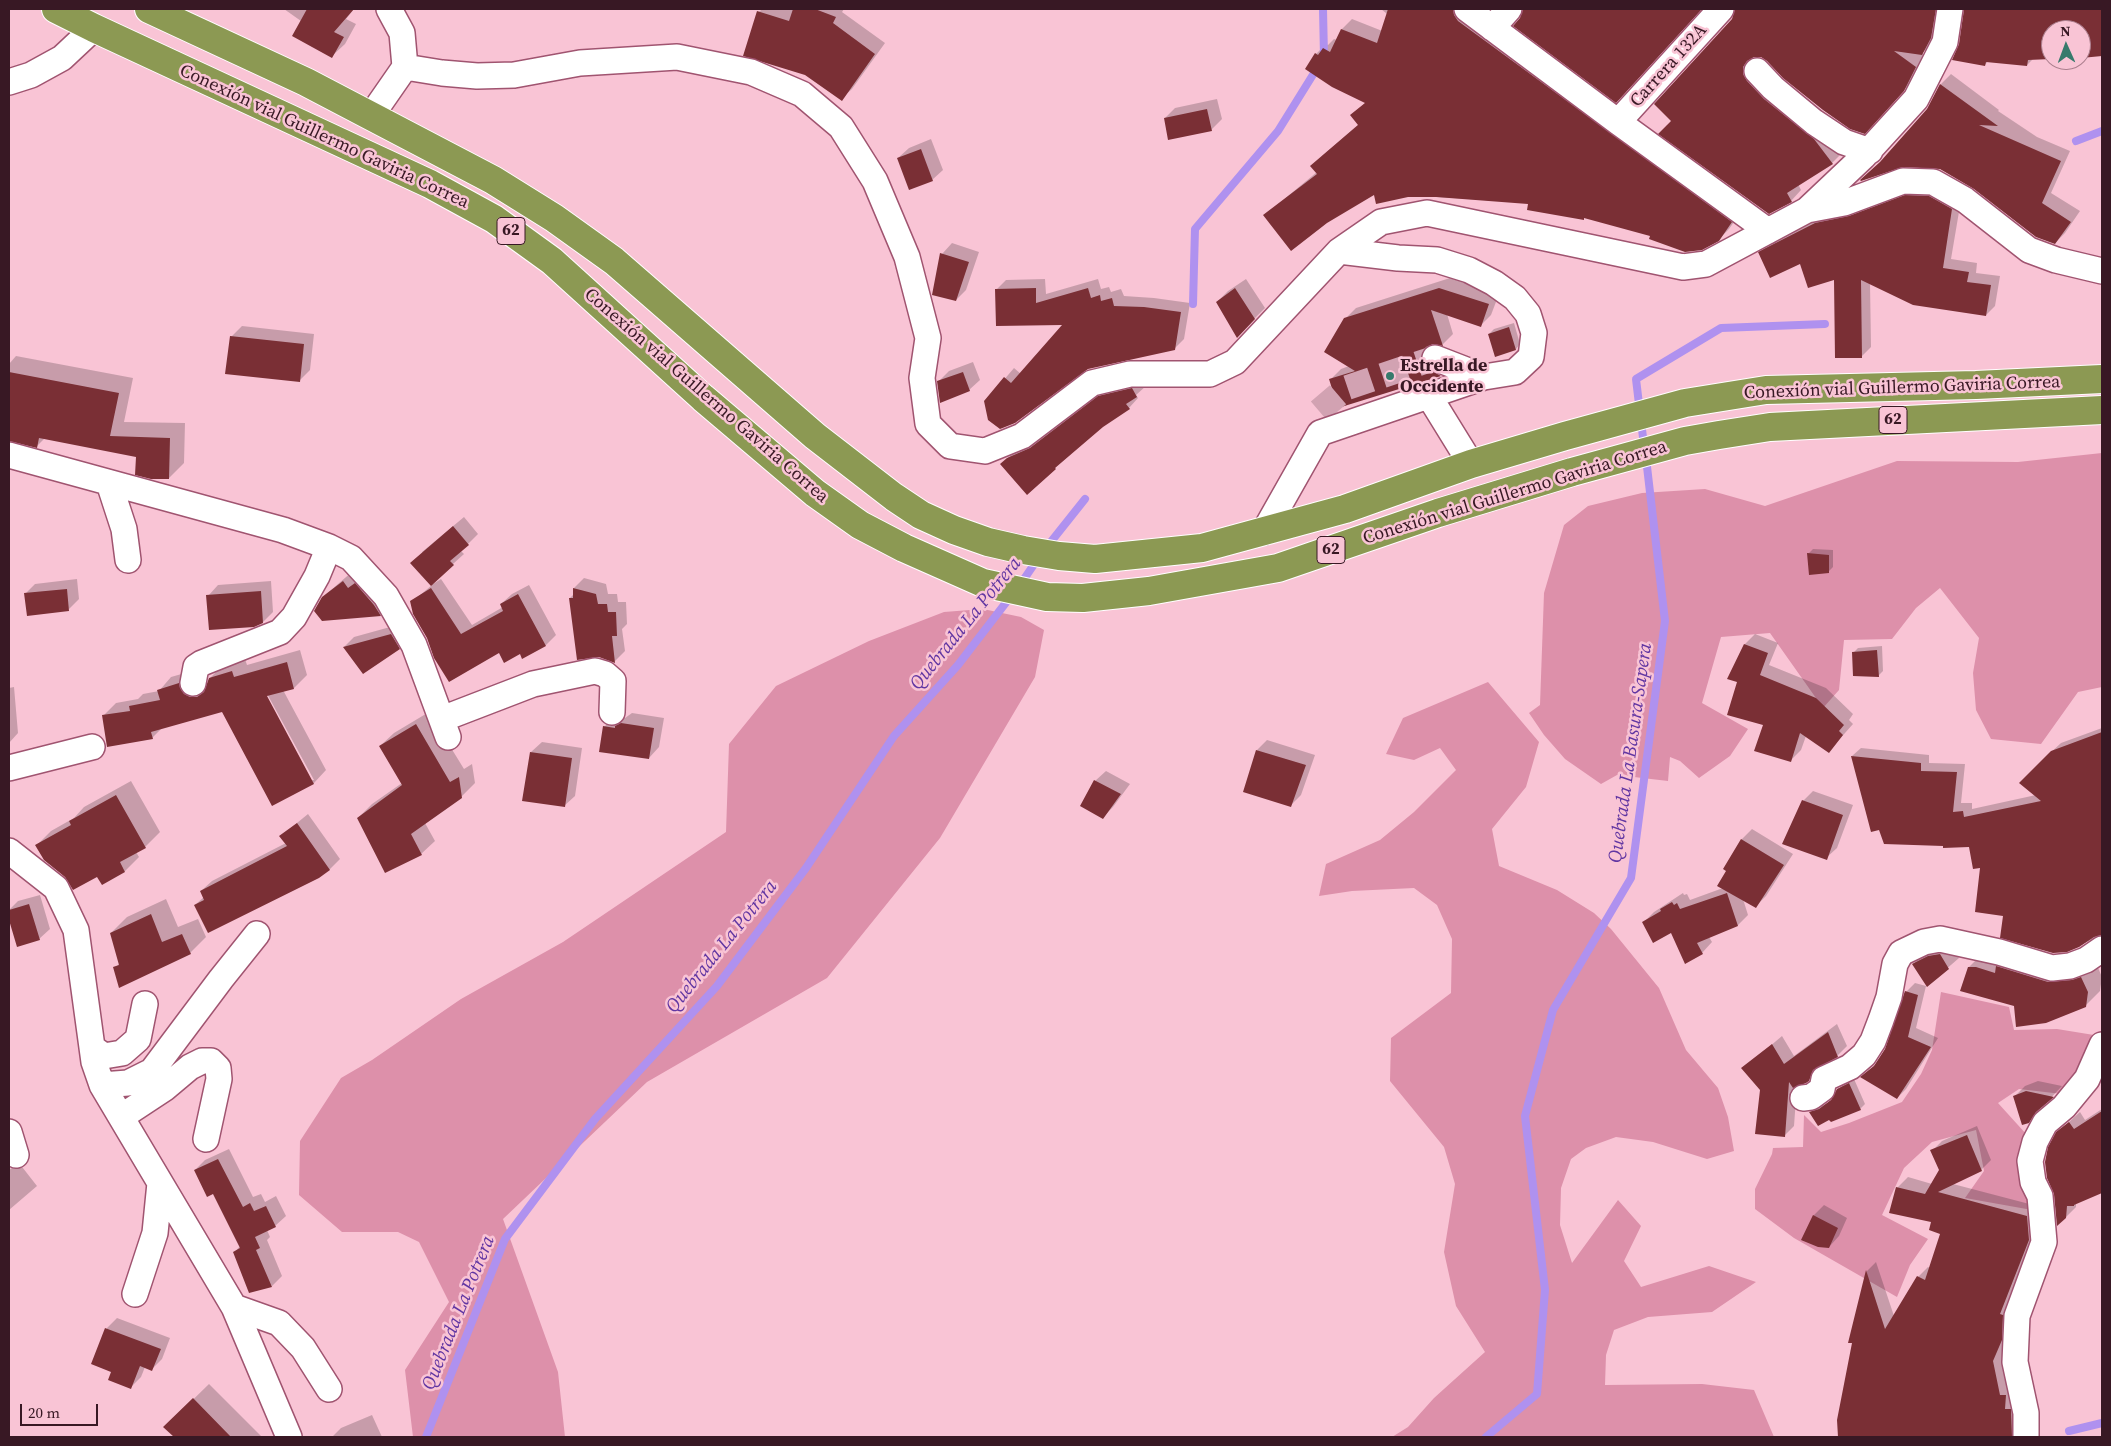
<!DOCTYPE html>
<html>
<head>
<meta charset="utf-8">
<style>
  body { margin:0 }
  #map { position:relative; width:2111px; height:1446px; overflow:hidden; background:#f9c4d5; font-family:"Source Serif 4",serif }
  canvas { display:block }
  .frame { position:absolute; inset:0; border:10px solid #381824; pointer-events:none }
  .north { position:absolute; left:2041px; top:20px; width:50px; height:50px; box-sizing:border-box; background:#f9c4d5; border:1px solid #ac7f8e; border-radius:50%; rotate:358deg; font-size:14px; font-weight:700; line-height:20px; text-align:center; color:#381824 }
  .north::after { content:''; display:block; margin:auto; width:18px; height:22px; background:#377a6c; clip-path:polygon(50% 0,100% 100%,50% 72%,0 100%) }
  .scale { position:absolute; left:20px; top:1404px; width:78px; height:22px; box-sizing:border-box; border:2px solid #381824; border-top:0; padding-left:6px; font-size:15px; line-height:18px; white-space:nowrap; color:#381824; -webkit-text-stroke:4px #f9c4d5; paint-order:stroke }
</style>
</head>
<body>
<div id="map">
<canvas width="2111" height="1446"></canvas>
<div class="frame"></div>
<div class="north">N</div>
<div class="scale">20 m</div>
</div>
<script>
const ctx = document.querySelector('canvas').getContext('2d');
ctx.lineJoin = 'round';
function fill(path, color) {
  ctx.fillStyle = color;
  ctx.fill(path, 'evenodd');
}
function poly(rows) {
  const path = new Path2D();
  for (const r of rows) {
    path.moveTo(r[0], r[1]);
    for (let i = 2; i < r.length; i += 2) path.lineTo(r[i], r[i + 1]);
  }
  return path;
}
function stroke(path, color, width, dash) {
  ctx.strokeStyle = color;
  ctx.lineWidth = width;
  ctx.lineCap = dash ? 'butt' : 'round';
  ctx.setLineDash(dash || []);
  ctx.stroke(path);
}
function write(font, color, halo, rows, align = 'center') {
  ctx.font = font + ' "Source Serif 4",serif';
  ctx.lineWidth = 5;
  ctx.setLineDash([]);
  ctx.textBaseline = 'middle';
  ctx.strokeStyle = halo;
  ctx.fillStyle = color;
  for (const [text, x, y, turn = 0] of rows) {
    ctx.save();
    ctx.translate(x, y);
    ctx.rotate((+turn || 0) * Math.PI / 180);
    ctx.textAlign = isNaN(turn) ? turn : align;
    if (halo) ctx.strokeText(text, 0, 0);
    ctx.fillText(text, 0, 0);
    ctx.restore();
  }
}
const green = poly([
  [2102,453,2102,687,2078,692,2041,744,1991,739,1976,710,1973,673,1979,638,1940,588,1916,608,1892,639,1844,640,1839,690,1823,708,1770,633,1721,637,1702,703,1748,729,1730,756,1699,778,1680,761,1670,757,1668,781,1617,775,1601,784,1565,759,1544,735,1529,713,1540,705,1544,593,1564,525,1588,506,1642,493,1705,489,1765,506,1897,461,2018,462],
  [983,609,1021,617,1044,630,1035,677,940,838,827,978,647,1082,503,1219,558,1372,565,1437,413,1437,405,1370,449,1302,419,1242,398,1232,342,1232,299,1195,300,1141,341,1078,372,1060,461,999,563,942,726,832,729,744,776,686,869,641,944,612],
  [1488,682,1539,742,1526,787,1492,829,1499,866,1557,890,1594,913,1611,929,1659,988,1686,1050,1718,1088,1728,1117,1734,1151,1707,1159,1653,1142,1616,1137,1586,1148,1571,1159,1561,1188,1560,1225,1572,1263,1618,1200,1641,1226,1624,1261,1641,1287,1709,1266,1756,1282,1712,1312,1648,1317,1614,1330,1606,1355,1605,1385,1702,1384,1754,1390,1774,1437,1392,1437,1408,1427,1434,1398,1485,1352,1456,1306,1444,1252,1455,1184,1444,1147,1390,1081,1391,1038,1451,993,1452,939,1437,905,1414,888,1352,891,1319,896,1326,864,1380,840,1414,812,1456,770,1440,748,1414,760,1386,754,1403,718],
  [1941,992,2009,1007,2014,1030,2057,1029,2100,1036,2062,1094,2019,1089,1998,1103,2027,1135,2032,1210,1965,1198,1984,1171,1976,1130,1932,1142,1904,1168,1882,1215,1928,1239,1910,1265,1897,1297,1794,1238,1755,1209,1755,1189,1772,1154,1773,1148,1803,1147,1804,1115,1821,1132,1849,1123,1902,1102,1921,1074,1932,1050]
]);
const shadow = poly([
  [284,9,354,9,346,19,356,24,345,44,332,56,301,21],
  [762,9,844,9,842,12,885,43,852,89,841,99,759,12],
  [1381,9,1467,9,1741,212,1729,229,1718,240,1652,235,1586,217,1584,218,1530,203,1375,193,1265,215,1317,172,1322,156,1359,124,1352,115,1366,102,1316,54,1326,44,1328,45,1334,39,1337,40,1342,29,1352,19,1433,51],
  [1524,9,1701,9,1626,91,1524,12],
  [1736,9,1944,9,1932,44,1922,53,1926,56,1914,79,1875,122,1761,56,1753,56,1753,64,1842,153,1832,163,1798,184,1801,190,1791,201,1672,121,1733,19],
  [1965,9,2102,9,2102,55,2081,56,2081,30,2051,30,2051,58,2033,59,2027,65,1988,61,1985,65,1960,45],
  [1951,74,1999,110,1998,111,2037,137,2070,151,2051,193,2080,211,2065,233,2055,243,1961,178,1934,166,1885,158,1928,109,1941,84],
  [1217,99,1222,119,1211,130,1165,118,1175,108],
  [931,139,943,170,932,180,898,158,909,148],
  [1916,187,1961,200,1951,259,1977,263,1976,273,2000,276,1995,306,1986,315,1870,283,1871,347,1861,357,1835,278,1801,262,1760,253,1769,243,1817,218],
  [952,243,979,252,966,290,956,300,942,254],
  [1450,278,1499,294,1491,315,1481,325,1447,314,1453,334,1443,344,1432,343,1431,348,1451,365,1441,375,1339,407,1330,380,1341,369,1349,366,1345,319,1356,308],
  [1045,279,1046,294,1098,279,1101,289,1109,287,1111,292,1121,289,1124,296,1154,298,1190,303,1184,339,1175,348,1088,368,985,402,1014,368,1021,374,1065,324,997,289,1006,280],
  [1246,279,1265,308,1237,336,1217,302,1228,291],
  [1514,323,1520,344,1516,349,1489,334,1494,329],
  [242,326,314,334,310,370,299,381,231,337],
  [16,356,133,378,124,422,185,423,184,463,169,478,137,456,45,438,37,446,9,441,9,364],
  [973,362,980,380,969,390,938,382,949,371],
  [1146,386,1136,395,1138,398,1129,408,1102,426,1027,493,1002,464,1018,448,1042,438,1109,387],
  [464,517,478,534,461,551,464,554,432,583,433,584,441,579,472,625,503,607,501,604,512,594,529,585,556,635,546,645,523,657,521,653,499,651,450,681,412,602,432,585,422,552],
  [1813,549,1833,550,1833,567,1828,572,1808,554],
  [353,571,391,605,381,615,323,620,323,597],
  [584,578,606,584,608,594,617,594,618,602,626,602,627,624,622,629,625,651,615,661,599,656,570,598,574,594,574,588],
  [77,579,79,599,69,609,25,594,35,584],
  [271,581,273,612,263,622,208,596,218,585],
  [401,624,409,637,399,648,344,647,354,637],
  [1755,634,1778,643,1769,665,1826,688,1853,714,1849,720,1853,724,1829,751,1806,736,1801,750,1790,761,1765,724,1739,681,1745,644],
  [1882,646,1883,671,1878,676,1853,653,1858,648],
  [300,650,307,675,294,688,283,690,326,770,314,783,273,804,223,711,162,728,152,738,103,716,116,703,138,699,143,694,159,691,171,677,192,671,203,685,208,684,210,678,223,665,245,659,247,665],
  [265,690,314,780,311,780,263,691],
  [14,687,18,733,9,743,9,688],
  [429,712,464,769,472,764,475,783,461,797,425,823,435,841,421,854,358,818,372,804,402,783,380,746,394,733],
  [632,713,664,718,659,747,649,758,604,727,615,717,625,718],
  [2102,728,2102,934,2079,946,2005,915,1970,846,1852,756,1861,748,1929,755,1929,763,1965,764,1961,803,1972,803,1972,809,2036,795,2048,755,2061,743],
  [1267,740,1315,755,1301,795,1291,805,1257,750],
  [542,742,582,748,575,796,564,806,531,752],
  [1106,771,1130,784,1113,807,1103,817,1095,781],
  [131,781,160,832,145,847,136,852,139,857,125,871,102,883,98,875,66,876,37,845,51,831,74,818,84,807],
  [1813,791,1853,805,1837,848,1826,858,1803,801],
  [308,814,340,859,329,870,195,905,204,897,201,891,212,881,286,843,281,836],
  [1752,829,1793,854,1766,896,1756,906,1743,899,1748,915,1738,925,1709,937,1712,942,1702,953,1672,931,1644,922,1654,912,1683,893,1684,895,1687,894,1690,900,1723,888,1727,871,1725,869,1742,839],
  [40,895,50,929,39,939,18,945,9,910,18,901],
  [166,899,178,927,198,919,206,937,190,953,115,968,120,963,111,933,127,917],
  [1950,944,1959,958,1928,985,1913,964,1923,954],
  [1983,953,2096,963,2102,977,2100,991,2085,1006,1969,967],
  [1915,983,1926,986,1916,1028,1938,1038,1906,1089,1897,1098,1862,1077,1877,1063,1886,1049,1906,992],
  [1837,1024,1847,1046,1837,1056,1820,1064,1818,1070,1808,1080,1797,1085,1794,1126,1785,1135,1761,1090,1743,1069,1782,1036,1794,1056],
  [1854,1079,1865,1104,1860,1109,1811,1112,1815,1107,1826,1104,1833,1099,1843,1084],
  [2038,1081,2062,1086,2028,1122,2015,1096,2025,1086],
  [2102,1109,2102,1192,2076,1202,2076,1207,2065,1218,2057,1133,2080,1112,2085,1120],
  [1977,1126,1991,1160,1981,1170,1953,1184,2037,1206,2021,1426,2012,1435,2013,1437,1912,1437,1905,1436,1903,1437,1839,1437,1839,1420,1853,1342,1850,1342,1867,1271,1876,1262,1894,1316,1918,1277,1928,1267,1930,1268,1942,1233,1932,1221,1897,1188,1908,1177,1932,1184,1940,1170,1932,1151,1942,1141],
  [229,1149,253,1197,261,1194,265,1202,276,1196,286,1216,275,1226,267,1230,270,1237,267,1240,282,1276,272,1286,234,1253,240,1246,214,1193,195,1170,205,1160],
  [19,1163,37,1186,9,1210,9,1170],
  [1824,1205,1847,1218,1839,1236,1829,1247,1802,1240,1814,1215],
  [117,1318,170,1338,162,1359,152,1369,145,1367,141,1377,130,1388,113,1371,93,1363,107,1328],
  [209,1384,262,1437,176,1437,165,1427],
  [372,1415,382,1437,332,1437,341,1428]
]);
const stream = poly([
  [2076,141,2102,131],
  [1193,304,1195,229,1278,131,1324,57,1323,9],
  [1644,446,1636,379,1721,328,1825,324],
  [1046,548,1085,499],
  [1020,585,1039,557],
  [2069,1431,2102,1423],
  [426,1437,505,1239,595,1119,717,986,806,868,894,736,958,665,1011,596],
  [1486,1437,1537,1394,1545,1290,1525,1116,1553,1010,1631,878,1665,621,1646,458]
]);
const building = poly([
  [307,9,354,9,334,32,344,37,332,58,292,36],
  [793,9,815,9,836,17,833,23,875,54,842,101,805,75,743,56,757,11,789,21],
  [1388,9,1453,9,1454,15,1458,21,1732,222,1719,241,1702,250,1685,252,1649,239,1650,236,1584,218,1584,220,1527,210,1528,204,1436,197,1408,197,1376,204,1374,195,1327,223,1291,251,1263,215,1317,174,1310,166,1358,125,1350,115,1365,103,1332,87,1305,69,1315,53,1318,55,1323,48,1330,52,1341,29,1377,43],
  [1523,9,1702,9,1616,103,1513,26,1520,18],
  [1735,9,1936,9,1931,38,1922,55,1894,51,1916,67,1904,91,1865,134,1850,129,1823,110,1783,78,1767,61,1761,57,1754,57,1747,61,1743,67,1743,74,1747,81,1764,99,1814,139,1833,164,1787,193,1792,202,1769,214,1658,134,1671,121,1654,104,1732,19],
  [1964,9,2102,9,2102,56,2081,58,2081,30,2051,30,2051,59,2028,60,2027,66,1986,62,1985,66,1952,60,1959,44],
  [1940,84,1998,126,1979,125,2061,161,2042,203,2071,222,2055,244,2036,237,1974,189,1940,169,1903,167,1861,181,1860,180,1880,162,1927,109],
  [1207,109,1212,131,1168,140,1164,118],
  [921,149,933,181,909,190,897,158],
  [1905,195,1929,196,1952,209,1943,268,1969,272,1967,282,1991,285,1986,316,1913,305,1861,280,1862,358,1835,358,1834,280,1808,288,1800,264,1770,278,1758,252,1815,223,1849,216],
  [940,253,969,262,956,301,932,295],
  [1036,288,1036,303,1088,288,1091,298,1100,295,1101,301,1112,298,1114,306,1144,307,1181,312,1175,350,1088,369,1015,423,1000,429,988,420,984,401,1004,377,1011,383,1062,325,996,326,995,289],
  [1235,288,1255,319,1237,338,1216,302],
  [1439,288,1489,304,1481,327,1431,310,1443,346,1433,344,1426,347,1422,352,1421,360,1424,367,1441,376,1338,408,1329,379,1355,371,1324,352,1344,318],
  [1509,327,1516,350,1495,357,1488,334],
  [230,336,304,344,300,382,225,374],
  [9,372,119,393,110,436,170,438,169,479,151,479,135,475,136,457,39,438,37,448,9,441],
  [963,372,970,391,940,403,937,381],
  [1132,388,1137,397,1126,404,1130,409,1103,427,1055,468,1056,469,1027,495,1000,464,1007,458,1030,448,1098,396],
  [453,526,469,545,450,561,454,565,431,586,410,563],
  [1807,553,1829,555,1829,573,1809,575],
  [343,581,348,588,355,583,374,605,381,616,322,621,314,611,322,597],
  [431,588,461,634,503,611,500,604,518,594,546,646,522,659,520,654,504,663,499,653,449,682,434,658,427,638,413,614,410,601],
  [573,588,596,594,598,604,607,604,608,612,616,612,617,636,612,636,615,663,599,657,577,660,569,598,573,598],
  [67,589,69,611,27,616,24,593],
  [261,591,263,623,254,627,209,630,206,595],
  [391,634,400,649,363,674,343,647],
  [1744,644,1768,653,1760,675,1816,698,1844,725,1839,731,1843,735,1829,753,1800,733,1791,762,1754,751,1763,725,1727,715,1737,682,1727,679],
  [1877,650,1879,677,1853,676,1852,652],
  [287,662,294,689,267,696,314,784,272,806,222,712,151,732,153,739,107,747,102,715,130,711,129,706,160,700,157,690,179,683,180,688,184,694,190,697,197,697,204,692,209,678,232,671,234,677],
  [621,723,654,728,649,759,599,752,603,726,615,728,615,726],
  [416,724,450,782,459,777,462,798,411,834,422,855,385,873,357,818,402,785,379,746],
  [2102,732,2102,935,2094,937,2079,947,2067,952,2053,953,2000,938,2003,916,1975,912,1980,868,1973,869,1969,847,1943,848,1943,846,1884,844,1879,830,1871,832,1851,756,1921,763,1921,771,1957,772,1953,812,1963,811,1964,817,2041,801,2019,783,2051,751],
  [1256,750,1306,765,1291,807,1243,792],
  [530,752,572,758,565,807,522,801],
  [1094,780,1121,794,1103,819,1080,806],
  [116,795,146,848,120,862,125,872,102,885,97,877,73,890,65,877,44,860,35,845,71,825,69,821],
  [1802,800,1843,815,1827,860,1782,844],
  [297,823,330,870,319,878,208,933,194,905,204,900,200,891,287,846,279,836],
  [1741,839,1784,865,1756,908,1717,886,1726,871,1723,869],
  [1727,893,1738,926,1697,943,1703,954,1685,964,1671,933,1653,943,1642,922,1661,911,1660,909,1672,902,1674,905,1677,903,1680,909],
  [29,904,40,940,17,947,9,920,9,910],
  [151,914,162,942,182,934,191,954,119,988,113,967,119,965,110,933],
  [1940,954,1949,969,1927,987,1912,964,1928,956],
  [1996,966,2048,982,2072,980,2081,977,2088,992,2086,1007,2046,1023,2016,1027,2014,1006,1960,991,1968,967,1976,967,1995,973],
  [1905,991,1918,995,1908,1037,1931,1047,1897,1099,1860,1077,1874,1066,1885,1049],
  [1828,1032,1838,1057,1813,1070,1809,1081,1806,1083,1793,1088,1789,1082,1785,1137,1755,1134,1760,1090,1741,1068,1772,1044,1784,1064],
  [1849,1083,1861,1110,1831,1122,1829,1120,1818,1126,1809,1112,1819,1109,1831,1100,1837,1089],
  [2026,1091,2054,1097,2036,1112,2029,1123,2022,1125,2013,1096],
  [2102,1111,2102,1193,2074,1205,2074,1206,2067,1206,2066,1218,2057,1226,2054,1194,2047,1178,2045,1162,2048,1147,2056,1132,2069,1122,2074,1129],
  [1967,1135,1982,1171,1938,1192,2027,1216,2029,1240,2000,1314,2003,1315,2002,1340,1993,1361,2000,1395,2006,1395,2005,1409,2011,1409,2012,1437,1838,1437,1837,1420,1852,1343,1848,1343,1866,1270,1885,1329,1917,1276,1925,1280,1940,1234,1929,1230,1931,1222,1889,1213,1896,1187,1925,1194,1939,1170,1930,1150],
  [218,1159,243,1207,250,1203,254,1211,266,1206,276,1227,255,1237,260,1248,256,1250,272,1287,249,1293,233,1252,240,1248,213,1194,207,1197,194,1170],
  [1813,1215,1838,1228,1829,1248,1818,1247,1801,1240],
  [105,1328,161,1349,152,1371,140,1366,131,1389,108,1380,111,1372,91,1364],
  [193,1398,231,1437,174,1437,163,1427]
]);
const minorTunnel = poly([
  [1319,411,1346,388,1435,358]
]);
const minor = poly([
  [1467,9,1618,122,1768,231],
  [1492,28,1509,9],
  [405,67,442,73,477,76,514,75,580,63,677,57,751,72,802,94,841,127,875,181,907,257,928,338,922,378,928,424,950,446,985,451,1022,436,1092,383,1130,374,1210,374,1235,362,1339,251,1381,222,1427,213,1683,267,1706,264,1807,210,1863,157,1916,99,1945,42,1950,9],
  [1757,71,1773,88,1814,122,1844,142,1870,151],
  [9,82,31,75,62,58,94,28],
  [371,116,405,67,402,33,389,9],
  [1618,122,1721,9],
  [1807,210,1844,203,1903,181,1933,182,1965,200,2029,250,2056,260,2102,271],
  [1435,358,1484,377],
  [1429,396,1471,464],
  [9,455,283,530,329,547,351,558,386,596,414,645,448,737],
  [109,483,124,529,128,560],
  [1264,532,1320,433,1484,377,1515,372,1531,357,1534,333,1528,314,1515,298,1494,283,1469,270,1437,260,1398,258,1339,251],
  [193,683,196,667,202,663,280,632,294,617,317,576,329,547],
  [442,719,533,684,595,671,605,674,613,681,612,712],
  [9,768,92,747],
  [9,851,56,888,76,930,94,1062,102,1085,234,1307,289,1437],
  [93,1048,104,1056,122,1053,138,1039,145,1004],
  [102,1085,128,1083,152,1071,221,979,257,934],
  [1803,1098,1811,1097,1822,1089,1824,1079,1850,1067,1864,1055,1873,1041,1881,1020,1889,997,1895,964,1901,953,1924,942,1940,939,1999,952,2052,968,2070,966,2086,960,2102,949],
  [121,1117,165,1088,190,1067,202,1061,211,1061,218,1068,219,1079,206,1139],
  [9,1132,16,1155],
  [135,1294,155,1233,160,1183],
  [234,1307,279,1323,303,1348,329,1389],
  [2026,1437,2026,1413,2015,1362,2017,1316,2044,1242,2040,1196,2033,1182,2030,1161,2035,1142,2045,1123,2064,1107,2087,1079,2102,1045]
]);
const highway = poly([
  [56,9,94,28,430,184,494,219,552,261,703,398,815,493,860,525,904,548,983,583,1047,597,1083,598,1149,591,1278,568,1438,513,1572,472,1685,441,1719,435,1770,427,2102,410],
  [149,9,306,82,493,180,554,218,614,261,815,436,894,497,921,515,954,530,988,542,1023,550,1059,556,1095,559,1202,548,1345,509,1471,464,1565,436,1685,403,1766,390,1976,385,2102,379]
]);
const markers = [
  [1390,376,5,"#377a6c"]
];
const shields = [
  [511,231,28],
  [1893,420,28],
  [1331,550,28]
];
const shieldNames = [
  ["62",511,231],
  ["62",1893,420],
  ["62",1331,550]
];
const streetNames = [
  ["Carrera 132A",1669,66,-48],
  ["Conexión vial Guillermo Gaviria Correa",324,137,25],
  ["Conexión vial Guillermo Gaviria Correa",1902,388,-2],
  ["Conexión vial Guillermo Gaviria Correa",706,396,41],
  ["Conexión vial Guillermo Gaviria Correa",1515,493,-17]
];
const poiNames = [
  ["Estrella de",1400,366],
  ["Occidente",1400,387]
];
const waterNames = [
  ["Quebrada La Potrera",966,624,-51],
  ["Quebrada La Basura-Sapera",1631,753,-82],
  ["Quebrada La Potrera",722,947,-51],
  ["Quebrada La Potrera",459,1313,-68]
];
fill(green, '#dd90aa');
fill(shadow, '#0003');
stroke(stream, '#af91ef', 8);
fill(building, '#7a2f35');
stroke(minorTunnel, '#d2a2b2', 25, [25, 12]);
stroke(minor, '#a05470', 28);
stroke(highway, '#fff', 30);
stroke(minor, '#fff', 25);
stroke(highway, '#8c9953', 28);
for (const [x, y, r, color] of markers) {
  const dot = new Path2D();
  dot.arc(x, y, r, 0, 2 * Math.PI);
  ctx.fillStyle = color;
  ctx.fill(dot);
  stroke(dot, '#f9c4d5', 2);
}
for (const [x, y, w] of shields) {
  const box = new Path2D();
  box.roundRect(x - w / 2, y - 13.5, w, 27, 4);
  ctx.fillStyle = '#f9c4d5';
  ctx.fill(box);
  stroke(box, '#381824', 1);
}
write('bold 16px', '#381824', null, shieldNames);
write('18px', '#381824', '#f9c4d5', streetNames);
write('bold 18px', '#381824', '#f9c4d5', poiNames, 'left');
write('italic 19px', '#6136a2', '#f9c4d5', waterNames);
</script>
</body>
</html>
